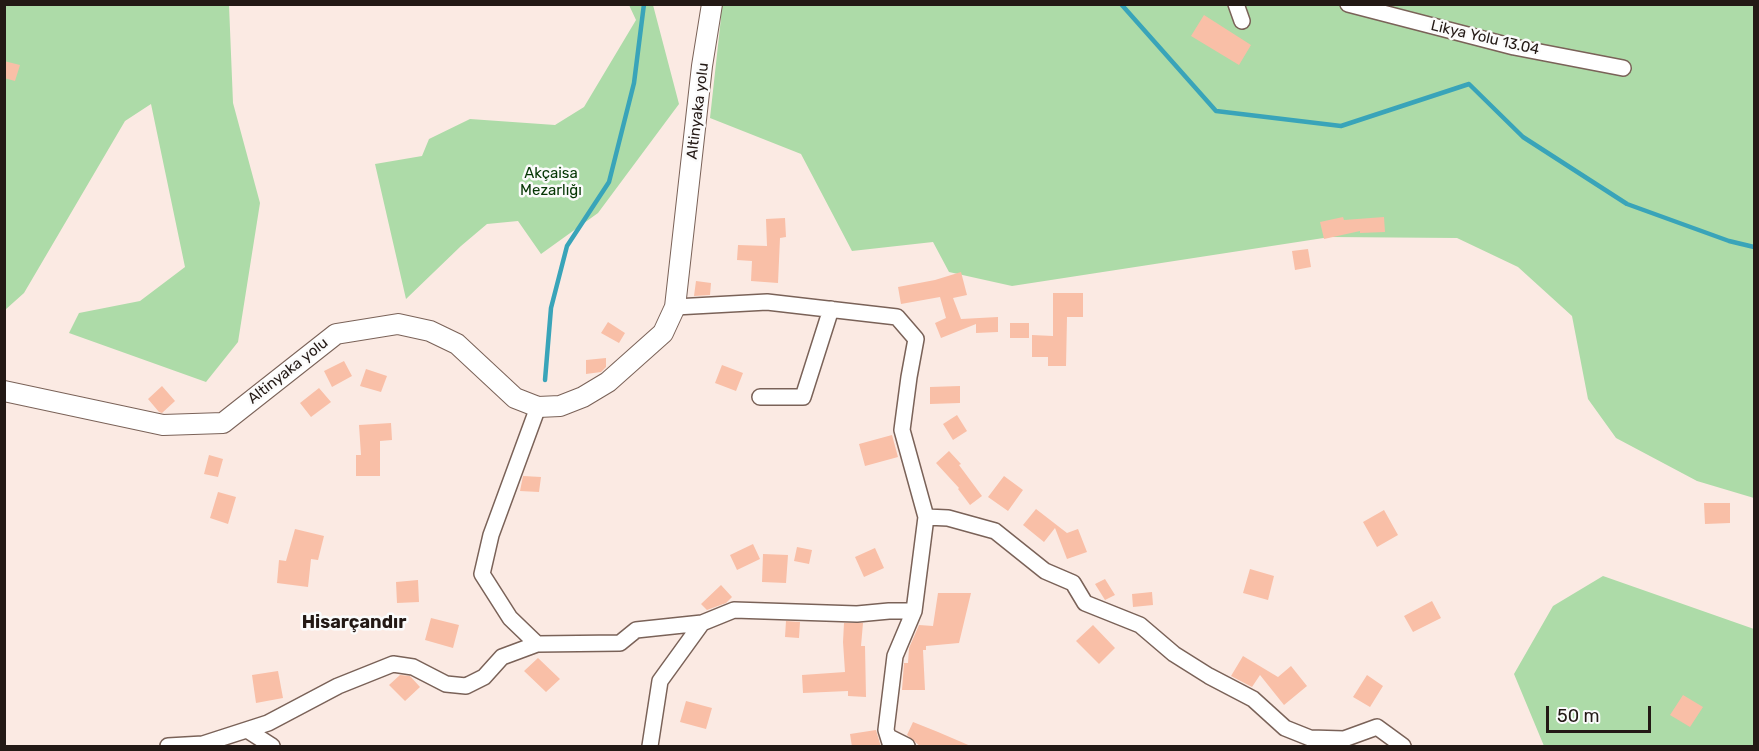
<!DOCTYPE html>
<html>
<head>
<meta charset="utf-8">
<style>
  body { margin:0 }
  #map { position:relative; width:1759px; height:751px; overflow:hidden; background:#fbeae3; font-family:Rubik,sans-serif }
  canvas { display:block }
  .frame { position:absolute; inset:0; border:6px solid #231915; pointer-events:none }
  .scale { position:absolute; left:1546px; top:706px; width:105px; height:27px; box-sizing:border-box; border:3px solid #231915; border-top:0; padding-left:8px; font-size:18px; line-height:21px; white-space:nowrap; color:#231915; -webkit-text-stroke:4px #fbfbfb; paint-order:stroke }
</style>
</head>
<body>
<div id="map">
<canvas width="1759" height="751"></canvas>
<div class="frame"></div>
<div class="scale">50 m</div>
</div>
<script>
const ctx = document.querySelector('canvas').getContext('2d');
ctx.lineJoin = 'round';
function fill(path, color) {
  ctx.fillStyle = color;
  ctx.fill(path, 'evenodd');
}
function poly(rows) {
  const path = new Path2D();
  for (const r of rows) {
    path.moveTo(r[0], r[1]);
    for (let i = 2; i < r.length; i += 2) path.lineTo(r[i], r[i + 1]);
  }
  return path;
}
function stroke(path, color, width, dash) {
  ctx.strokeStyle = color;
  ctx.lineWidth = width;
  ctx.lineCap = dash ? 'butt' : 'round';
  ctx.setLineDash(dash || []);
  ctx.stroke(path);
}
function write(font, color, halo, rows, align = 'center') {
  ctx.font = font + ' Rubik,sans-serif';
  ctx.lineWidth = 5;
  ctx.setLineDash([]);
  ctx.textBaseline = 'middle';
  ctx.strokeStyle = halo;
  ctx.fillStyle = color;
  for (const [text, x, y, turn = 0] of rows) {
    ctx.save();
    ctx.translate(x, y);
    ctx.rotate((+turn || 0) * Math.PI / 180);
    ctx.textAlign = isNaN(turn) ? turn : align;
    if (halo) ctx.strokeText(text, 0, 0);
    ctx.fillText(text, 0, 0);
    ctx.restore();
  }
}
const green = poly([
  [5,5,229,5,233,103,260,203,238,342,206,382,69,333,79,313,140,301,185,267,151,104,125,121,24,293,5,310],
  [629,5,653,5,679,104,598,213,541,254,518,221,487,224,461,246,406,299,375,164,422,156,429,139,470,119,555,125,584,107,636,20],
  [714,5,1754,5,1754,498,1697,481,1616,438,1588,399,1572,316,1518,267,1457,238,1330,237,1012,286,949,272,933,242,852,251,801,154,710,118,721,18],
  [1603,576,1754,629,1754,746,1544,746,1514,674,1553,606]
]);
const stream = poly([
  [1121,4,1216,111,1341,126,1469,84,1523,137,1627,204,1729,241,1754,247],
  [545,380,551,308,567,246,609,182,634,83,644,4]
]);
const building = poly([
  [1204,15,1251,45,1239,65,1191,36],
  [4,61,20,65,15,81,4,78],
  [1343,217,1344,220,1384,217,1385,232,1360,233,1360,231,1324,239,1320,222],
  [785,218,786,237,780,238,778,283,751,281,752,261,737,260,738,245,767,246,766,219],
  [1308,249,1311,267,1295,270,1292,251],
  [961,272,967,295,953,298,961,319,998,317,998,332,976,333,976,324,941,338,935,323,946,318,940,297,901,304,898,287,935,280],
  [696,281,711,283,710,295,694,296],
  [1053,293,1083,293,1083,317,1067,317,1066,366,1048,366,1048,357,1032,357,1032,335,1053,336],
  [608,322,625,333,619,343,601,333],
  [1010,323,1029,323,1029,338,1010,338],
  [606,358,606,367,601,372,586,374,586,360],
  [344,361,352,376,332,387,324,371],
  [722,365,743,373,736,391,715,383],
  [366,369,387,376,381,392,360,386],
  [162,386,175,401,162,413,159,412,148,399],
  [960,386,960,403,930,404,930,387],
  [319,388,331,402,311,417,300,403],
  [957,415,967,431,953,440,943,424],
  [391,423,392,440,380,441,380,476,356,476,356,455,361,455,359,425],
  [892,435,898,457,865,466,859,444],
  [949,451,961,464,959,465,982,496,970,505,958,489,959,488,936,463],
  [209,455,223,459,218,477,204,474],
  [523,476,541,477,539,492,520,491],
  [1004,476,1023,490,1008,511,988,497],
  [218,492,236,497,228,524,210,518],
  [1704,503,1730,503,1730,523,1705,524],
  [1036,509,1067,533,1078,529,1087,552,1067,559,1055,528,1044,542,1023,525],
  [1384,510,1398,535,1377,547,1363,522],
  [295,529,324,536,318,560,311,559,308,587,277,583,279,560,286,561],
  [753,544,760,559,737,570,730,555],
  [797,547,812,550,809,564,794,561],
  [875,548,884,568,864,577,855,557],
  [763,554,788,555,786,583,762,582],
  [1250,569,1274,576,1268,600,1243,593],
  [1105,579,1115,595,1105,600,1095,584],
  [418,580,419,602,397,603,396,582],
  [721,585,732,597,726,603,707,610,701,604],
  [1152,592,1153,605,1133,607,1132,594],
  [938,593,971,593,959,643,926,646,926,650,923,650,925,690,902,690,904,663,908,663,909,648,919,625,933,626],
  [1432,601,1441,618,1413,632,1404,616],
  [431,618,459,625,453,648,425,640],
  [786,621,800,622,799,638,785,637],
  [844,623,863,623,861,646,865,646,866,697,848,696,848,691,803,693,802,675,845,672,843,642],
  [1093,625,1115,648,1099,664,1076,641],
  [1243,656,1278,677,1291,666,1307,686,1284,705,1260,675,1252,687,1231,676],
  [538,658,560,679,546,692,524,671],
  [278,671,283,698,256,703,252,675],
  [400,675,410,676,420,687,405,701,389,685],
  [1367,675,1383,686,1370,707,1353,697],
  [1683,695,1703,707,1690,727,1670,715],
  [686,701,712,708,706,729,680,722],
  [913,722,938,732,973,747,921,747,907,735],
  [876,730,881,747,852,747,850,734]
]);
const minor = poly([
  [1236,4,1242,21],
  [1348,4,1514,47,1623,68],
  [675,307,767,302,897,317,916,339,909,377,902,430,926,517,914,611,895,656,886,730,891,746],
  [760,397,803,397,831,309],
  [926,517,948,518,995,531,1045,571,1073,583,1085,603,1140,625,1174,654,1209,676,1253,699,1285,728,1310,738,1344,739,1377,727,1403,746],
  [537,644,510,618,482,574,491,535,538,407],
  [247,730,272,746],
  [889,737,907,746],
  [168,746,203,744,268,723,338,686,393,664,413,667,446,684,466,686,484,677,502,657,537,644,620,643,636,630,702,623,734,610,857,614,889,611,914,611],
  [650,746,660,681,702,623]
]);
const major = poly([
  [4,391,163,425,223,423,336,334,398,324,430,331,457,344,515,398,538,407,560,406,583,397,608,382,663,333,675,307,702,66,712,4]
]);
const streetNames = [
  ["Likya Yolu 13.04",1485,38,13],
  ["Altinyaka yolu",698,111,-83],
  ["Altinyaka yolu",288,371,-38]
];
const parkNames = [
  ["Akçaisa",551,174],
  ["Mezarlığı",551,191]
];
const quarterNames = [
  ["Hisarçandır",354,623]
];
fill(green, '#addba8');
stroke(stream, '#39a4b9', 4.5);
fill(building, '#f9bfa7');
stroke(minor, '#7a6258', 18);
stroke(major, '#7a6258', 22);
stroke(minor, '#fff', 15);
stroke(major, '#fff', 20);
write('15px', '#231915', '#fbfbfb', streetNames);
write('15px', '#053604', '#fbfbfb', parkNames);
write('bold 18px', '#231915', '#fbfbfb', quarterNames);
</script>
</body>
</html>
